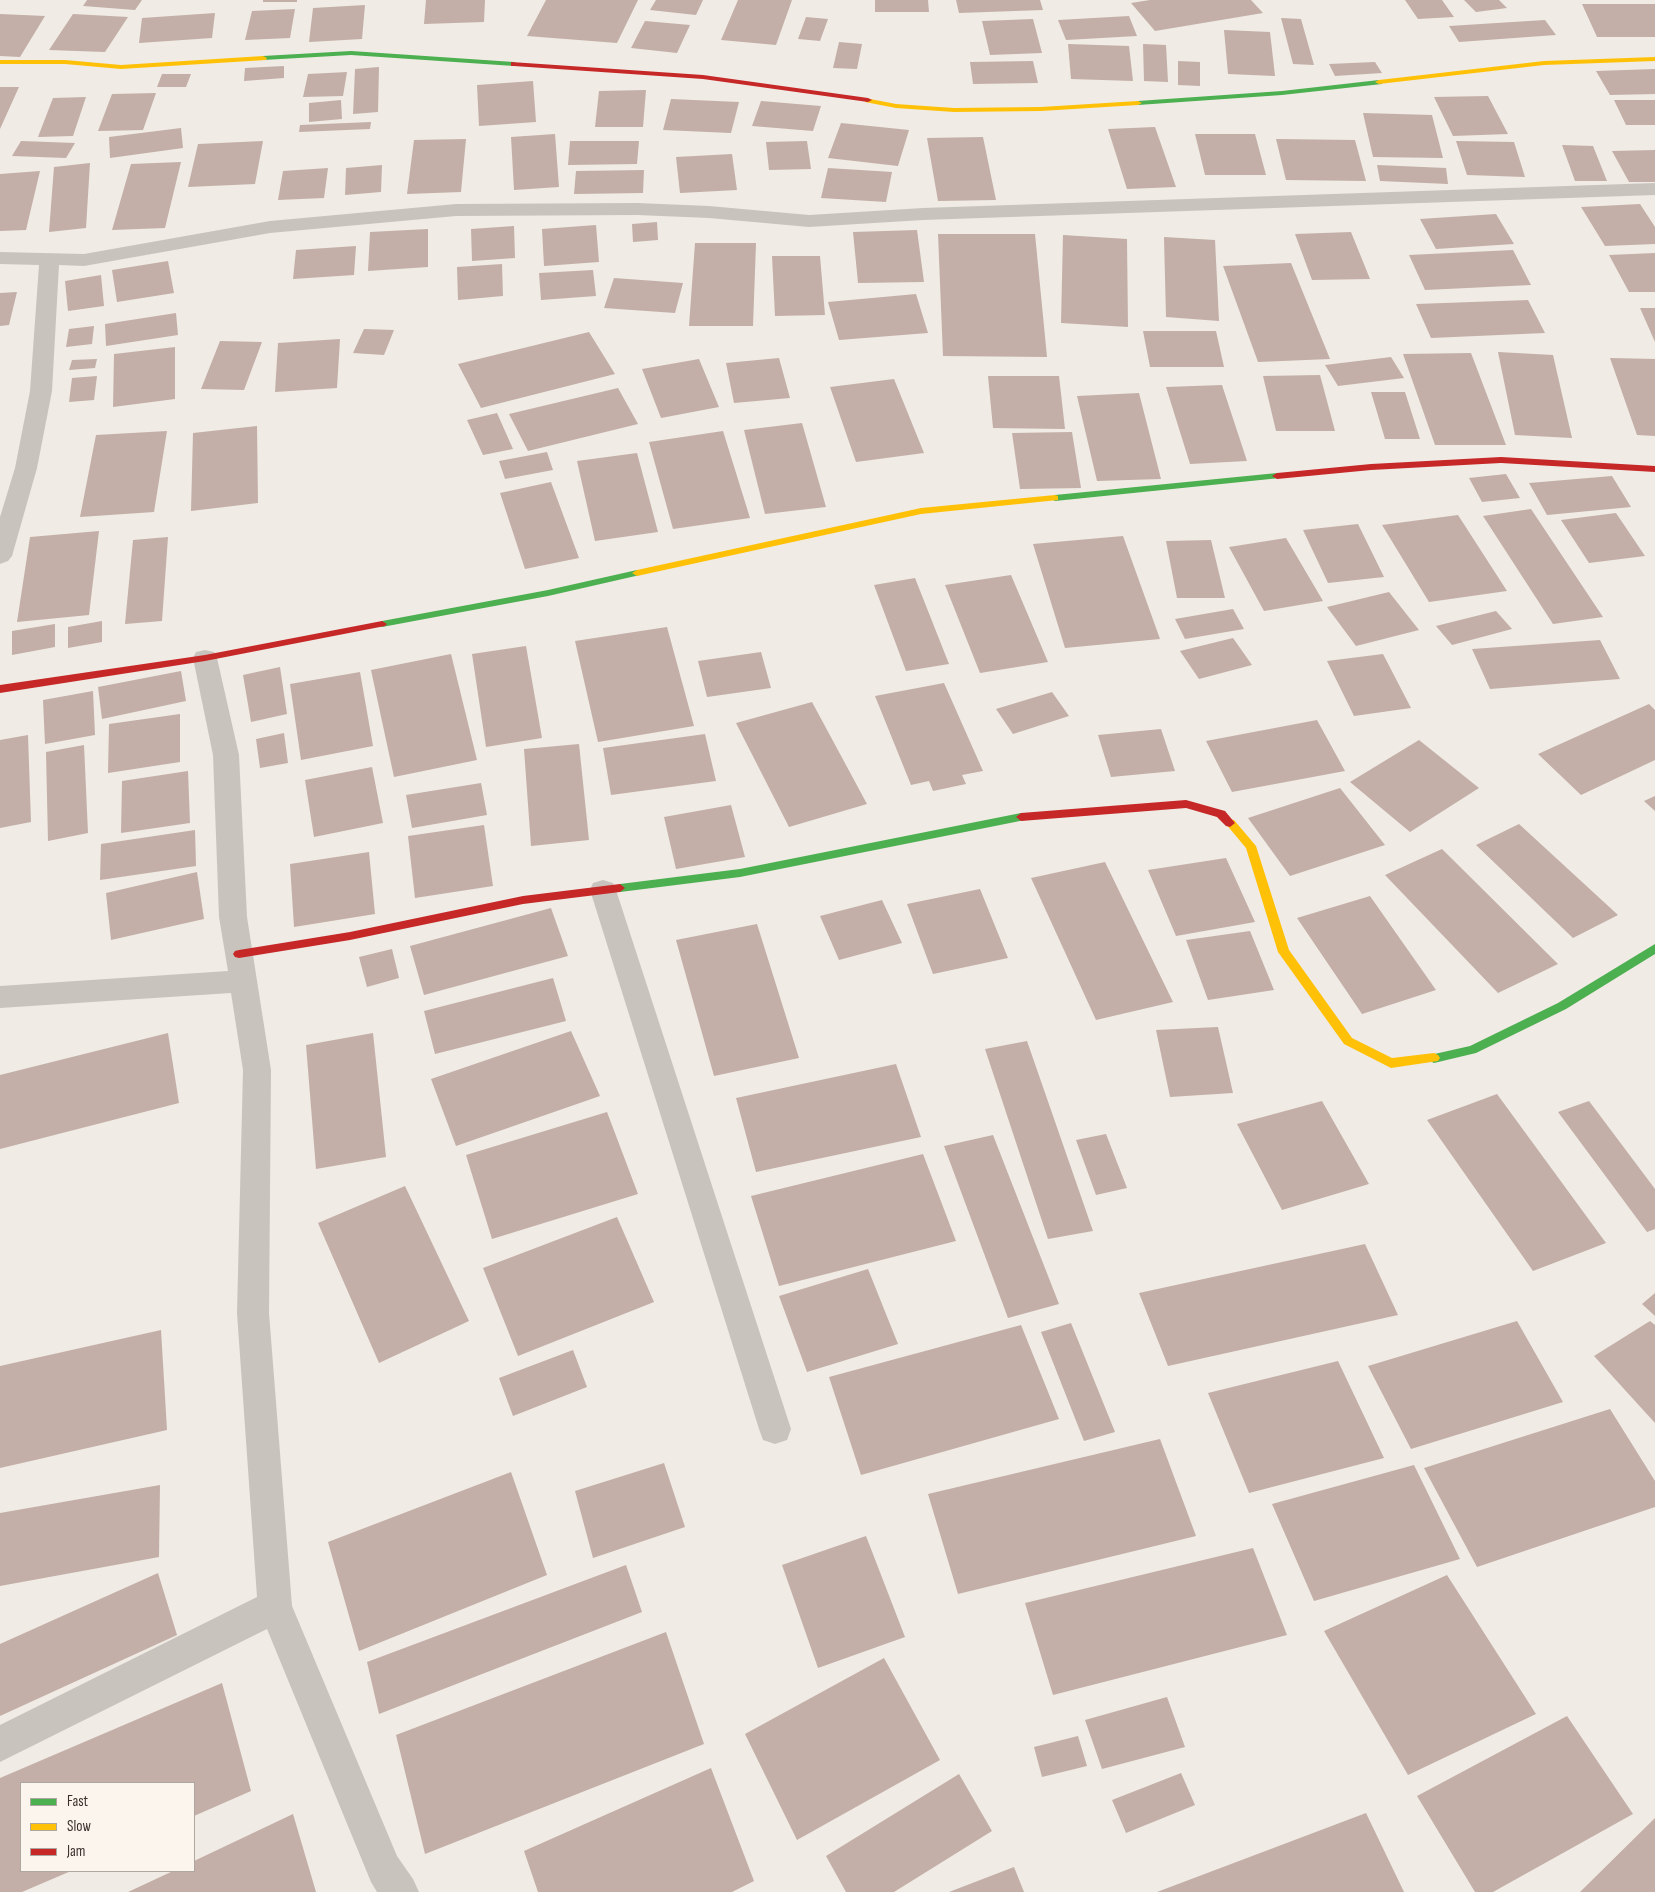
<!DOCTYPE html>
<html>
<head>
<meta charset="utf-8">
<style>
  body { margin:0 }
  #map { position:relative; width:1655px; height:1892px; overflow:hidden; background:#f0ebe5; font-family:"Sofia Sans Condensed",sans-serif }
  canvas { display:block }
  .legend { position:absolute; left:20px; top:1782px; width:175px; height:90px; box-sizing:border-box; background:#fbf5ee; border:1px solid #aea6a0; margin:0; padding:6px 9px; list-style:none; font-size:15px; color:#3b302b }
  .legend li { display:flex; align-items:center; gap:10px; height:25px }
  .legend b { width:25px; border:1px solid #aea6a0 }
</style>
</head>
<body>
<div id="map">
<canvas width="1655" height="1892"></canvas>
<ul class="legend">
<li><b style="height:6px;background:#4caf50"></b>Fast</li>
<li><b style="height:6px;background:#ffc107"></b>Slow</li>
<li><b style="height:6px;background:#c62828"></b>Jam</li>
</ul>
</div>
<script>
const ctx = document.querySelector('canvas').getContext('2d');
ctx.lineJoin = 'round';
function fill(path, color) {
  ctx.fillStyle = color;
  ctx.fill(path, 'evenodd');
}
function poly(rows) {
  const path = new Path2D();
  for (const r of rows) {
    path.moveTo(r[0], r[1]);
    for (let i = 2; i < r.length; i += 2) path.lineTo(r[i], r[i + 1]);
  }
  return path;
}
const building = poly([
  [87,0,142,0,135,10,83,6],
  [263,0,297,0,297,2,263,2],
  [426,0,485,0,484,22,424,24],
  [546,0,638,0,617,43,527,36],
  [656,0,703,0,696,15,650,10],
  [738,0,792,0,776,45,721,40],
  [875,0,928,0,929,12,875,12],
  [956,0,1040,0,1043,10,959,13],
  [1150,0,1251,0,1263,13,1155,31,1131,3],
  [1405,0,1442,0,1454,17,1418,19],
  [1464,0,1499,0,1507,8,1476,12],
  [1582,4,1655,4,1655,37,1597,37],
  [365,5,362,39,309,42,313,8],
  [295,9,290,38,245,40,252,11],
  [215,13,212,38,139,43,142,18],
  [0,14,45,16,20,57,0,56],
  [73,14,128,17,105,52,49,50],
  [1129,16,1137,36,1066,40,1058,20],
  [806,17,828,19,820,41,798,39],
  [1281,18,1301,19,1314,65,1293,64],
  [1033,19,1042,53,990,55,982,21],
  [1545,20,1556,35,1459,42,1449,26],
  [645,21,690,25,677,53,631,48],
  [1224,30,1270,32,1275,76,1228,74],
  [839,42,862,44,857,69,833,68],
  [1068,44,1129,46,1133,81,1071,79],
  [1143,44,1166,45,1168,82,1144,81],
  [1033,61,1038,83,973,84,970,62],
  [1178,61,1200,62,1200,86,1178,85],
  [1375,62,1382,73,1335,76,1329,64],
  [284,66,284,78,244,81,245,68],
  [379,67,378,112,353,114,355,69],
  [1655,69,1655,94,1610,95,1596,71],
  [347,72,343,96,303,97,308,74],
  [162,74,191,74,186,87,157,87],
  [533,81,536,122,479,126,477,85],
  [0,87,19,87,0,129],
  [646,90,643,127,595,127,599,91],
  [156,93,143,130,98,131,112,94],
  [1488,96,1508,134,1453,136,1434,97],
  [86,97,73,136,38,137,53,98],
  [671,99,739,102,731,133,663,130],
  [341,100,342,119,309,122,309,103],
  [1614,100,1655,100,1655,125,1626,125],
  [761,101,821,106,813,131,752,126],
  [1363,113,1432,115,1443,158,1373,157],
  [371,122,370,129,299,132,300,125],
  [841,123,909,130,898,166,828,158],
  [1155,127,1176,187,1127,189,1108,129],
  [181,128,183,148,110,158,109,137],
  [555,134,559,187,514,190,511,137],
  [1195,134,1255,134,1266,175,1205,175],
  [983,137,996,200,938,201,927,138],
  [466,139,461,192,407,194,414,140],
  [1276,139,1355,140,1366,181,1286,180],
  [21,141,75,143,66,158,12,156],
  [263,141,255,184,188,187,198,144],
  [570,141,639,141,637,164,568,165],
  [807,141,811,169,769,170,766,142],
  [1456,141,1514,142,1525,177,1467,175],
  [1562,145,1593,146,1607,181,1575,181],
  [1655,150,1655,182,1629,182,1612,151],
  [732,154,737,190,680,193,676,157],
  [181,162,165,228,112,230,131,164],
  [90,163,86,228,49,232,54,167],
  [382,165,381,192,345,195,346,168],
  [1377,165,1446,168,1448,184,1380,181],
  [328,168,324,198,278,200,283,171],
  [828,168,892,172,886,202,821,198],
  [644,170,643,193,574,194,576,171],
  [40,171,26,230,0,231,0,174],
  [1640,204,1655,227,1655,244,1605,246,1581,207],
  [1496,214,1514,244,1436,249,1420,219],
  [657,222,658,240,633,242,632,224],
  [596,225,599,262,544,266,542,229],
  [514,226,515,258,472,261,471,229],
  [428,229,428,267,368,271,370,232],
  [917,230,924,282,858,283,853,232],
  [1351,232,1370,279,1312,280,1295,234],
  [938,234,1035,234,1047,357,943,356],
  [1063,235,1127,239,1128,327,1061,323],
  [1164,237,1215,240,1219,321,1166,317],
  [695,243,756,243,753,326,689,326],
  [356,246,354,275,293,279,296,250],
  [1513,250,1531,285,1425,290,1409,255],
  [1655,253,1655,292,1629,292,1609,255],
  [772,256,820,256,825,315,775,316],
  [168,261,174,293,117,302,112,270],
  [1291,263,1330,359,1258,362,1223,266],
  [502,264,503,296,458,300,457,267],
  [593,270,596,296,541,300,539,273],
  [101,275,104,306,68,311,65,281],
  [614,278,683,283,675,313,604,308],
  [17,292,9,325,0,326,0,293],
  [916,294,928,333,839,340,828,302],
  [1528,300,1545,333,1431,338,1416,304],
  [1640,308,1655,308,1655,342],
  [176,313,178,335,106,346,105,324],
  [94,326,92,344,66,347,69,329],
  [364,329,394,330,384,355,353,353],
  [1143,331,1216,331,1224,367,1150,367],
  [589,332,615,374,481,408,458,364],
  [340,339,337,388,275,392,278,343],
  [220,341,262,342,244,390,201,389],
  [175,347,175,399,113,407,114,354],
  [1498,352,1553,355,1572,438,1515,435],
  [1471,353,1506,445,1435,445,1403,354],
  [1391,357,1404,378,1338,386,1325,365],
  [779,358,790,398,734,403,726,363],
  [1610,358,1655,359,1655,436,1637,435],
  [97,359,95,368,69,370,72,360],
  [699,359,719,407,661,418,642,369],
  [1320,375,1335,431,1276,431,1263,376],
  [97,376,94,400,69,402,72,378],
  [988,376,1059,376,1065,429,993,428],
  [894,379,924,453,856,462,830,387],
  [1222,385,1247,461,1190,464,1166,387],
  [618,388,638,424,528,451,509,414],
  [1371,392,1405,392,1420,439,1385,439],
  [1139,393,1161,479,1097,481,1077,396],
  [497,413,513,449,483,455,467,420],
  [802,423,826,507,765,514,744,430],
  [257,426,258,503,191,511,193,433],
  [167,431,154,512,80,517,96,435],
  [723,431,750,518,673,529,649,442],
  [1072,432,1081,488,1020,489,1012,433],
  [547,452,553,470,505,479,499,461],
  [637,453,658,532,595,541,577,461],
  [1506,474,1520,498,1482,502,1469,478],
  [1612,476,1631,507,1547,515,1529,483],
  [551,482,579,558,525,569,500,493],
  [1531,509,1603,617,1553,624,1483,516],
  [1616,513,1645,556,1589,563,1561,520],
  [1458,515,1507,591,1429,602,1382,525],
  [1358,524,1384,577,1328,583,1303,530],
  [99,531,89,615,17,622,30,537],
  [1123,536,1160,639,1065,648,1033,544],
  [168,537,162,621,125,624,133,540],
  [1286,538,1323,601,1264,611,1229,547],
  [1211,540,1225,598,1177,598,1166,541],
  [1011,575,1048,662,980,673,945,585],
  [915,578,949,664,906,671,874,585],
  [1389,592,1419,630,1356,646,1327,607],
  [1233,609,1244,629,1185,639,1175,619],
  [1496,611,1512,629,1452,645,1436,626],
  [102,621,102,642,68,648,68,627],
  [55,624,55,647,12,655,12,631],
  [667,627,694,726,598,742,575,641],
  [1233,638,1252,665,1199,679,1180,651],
  [1600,640,1620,679,1490,689,1472,649],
  [526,646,542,738,486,747,472,654],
  [761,652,771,688,707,697,698,661],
  [451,654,477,760,394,777,371,670],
  [1383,654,1411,708,1354,716,1327,661],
  [280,667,287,714,251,722,243,675],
  [181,671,186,701,102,719,98,687],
  [360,672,373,746,301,760,290,684],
  [944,683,983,771,962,775,966,784,933,791,929,781,911,785,875,696],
  [93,691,95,735,45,744,43,700],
  [1052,692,1069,716,1013,734,996,709],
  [812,702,867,804,789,827,736,723],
  [1649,704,1655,710,1655,760,1581,795,1538,754],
  [180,714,180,762,108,773,109,724],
  [1317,720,1345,771,1232,792,1206,741],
  [1161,729,1175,771,1111,777,1098,735],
  [284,733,288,763,260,768,256,739],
  [705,734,716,781,611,795,603,748],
  [28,735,31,822,0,828,0,740],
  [1419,740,1479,788,1410,832,1350,782],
  [579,744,589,840,531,846,524,749],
  [84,745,88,833,48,841,46,752],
  [372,767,383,823,314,837,305,780],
  [188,771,190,823,121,833,122,781],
  [481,783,487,815,412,828,406,795],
  [1340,788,1385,845,1290,876,1248,818],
  [1655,796,1655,811,1644,801],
  [731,805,745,857,676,869,664,817],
  [1519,824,1618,915,1573,938,1476,845],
  [484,825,493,886,415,898,408,836],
  [195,830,196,866,100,880,101,844],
  [1442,849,1558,964,1498,993,1385,875],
  [369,852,375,914,294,927,290,864],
  [1226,858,1255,922,1176,936,1148,870],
  [1105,862,1173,1002,1096,1020,1031,878],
  [197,872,204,919,111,940,106,893],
  [980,889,1008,958,933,974,907,904],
  [1370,896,1436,990,1362,1014,1297,918],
  [882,900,902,943,839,960,820,916],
  [551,908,568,956,424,995,410,946],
  [757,924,799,1058,714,1076,676,940],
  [1250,931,1274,990,1208,1000,1186,940],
  [392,949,399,978,367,987,359,957],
  [553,978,566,1021,435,1054,424,1011],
  [1218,1027,1233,1093,1170,1097,1156,1030],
  [571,1031,600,1096,456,1146,431,1079],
  [168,1033,179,1103,0,1149,0,1075],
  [373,1033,386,1157,316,1169,306,1045],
  [1027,1041,1093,1231,1048,1239,985,1049],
  [896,1064,921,1137,756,1172,736,1098],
  [1497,1094,1606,1243,1533,1271,1427,1120],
  [1322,1101,1369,1184,1282,1210,1237,1124],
  [1589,1101,1655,1189,1655,1229,1647,1232,1558,1112],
  [607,1112,638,1194,492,1239,466,1155],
  [1106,1134,1127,1188,1096,1195,1076,1140],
  [993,1135,1059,1304,1008,1318,944,1146],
  [923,1154,956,1241,779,1286,751,1196],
  [405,1186,469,1321,379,1363,318,1223],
  [617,1217,654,1302,518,1356,483,1268],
  [1365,1244,1398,1315,1168,1366,1139,1293],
  [868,1269,898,1344,807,1372,779,1296],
  [1655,1293,1655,1316,1642,1304],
  [1517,1321,1563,1402,1411,1449,1368,1366],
  [1650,1321,1655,1325,1655,1423,1594,1356],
  [1071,1323,1115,1432,1084,1441,1041,1332],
  [1021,1325,1059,1419,861,1475,829,1377],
  [161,1330,167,1430,0,1468,0,1366],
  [573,1350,587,1387,513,1416,499,1378],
  [1338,1361,1384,1458,1249,1493,1208,1393],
  [1610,1409,1655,1481,1655,1507,1477,1567,1424,1468],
  [1160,1439,1196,1536,958,1594,928,1494],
  [664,1463,685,1527,593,1558,575,1491],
  [1414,1465,1460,1559,1314,1601,1272,1504],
  [511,1472,547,1575,359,1651,328,1542],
  [160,1485,159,1557,0,1586,0,1513],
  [866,1536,905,1637,818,1668,782,1565],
  [1253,1548,1287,1635,1053,1695,1025,1603],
  [626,1565,642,1612,379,1714,367,1662],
  [158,1573,177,1635,0,1716,0,1644],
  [1447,1575,1536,1714,1408,1775,1324,1631],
  [666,1632,704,1744,425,1854,396,1735],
  [884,1658,940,1760,797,1840,745,1734],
  [222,1683,251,1791,194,1816,194,1783,21,1783,21,1871,71,1871,22,1892,0,1892,0,1778],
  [1167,1697,1185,1747,1102,1769,1085,1720],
  [1567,1716,1633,1814,1493,1892,1475,1892,1417,1796],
  [1078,1736,1087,1766,1042,1777,1034,1747],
  [711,1768,754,1881,732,1892,538,1892,524,1851],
  [1181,1773,1195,1805,1126,1833,1112,1800],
  [959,1774,992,1831,894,1892,846,1892,826,1856],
  [1366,1813,1404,1892,1157,1892],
  [293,1814,316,1892,128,1892,173,1871,194,1871,194,1861],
  [1655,1818,1655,1892,1580,1892],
  [1014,1867,1024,1892,949,1892]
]);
const street = poly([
  [1655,183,1655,195,923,220,809,227,709,218,637,215,456,216,270,233,84,266,59,265,52,391,37,468,12,556,8,561,0,564,0,517,15,468,30,391,39,265,0,264,0,252,84,254,270,221,456,204,637,203,709,206,809,215,923,208,1655,183],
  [205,650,214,652,217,658,239,755,247,917,271,1070,269,1313,292,1606,397,1856,413,1879,419,1892,377,1892,371,1882,267,1629,0,1762,0,1725,257,1597,237,1313,243,1070,231,993,0,1008,0,986,228,971,219,917,213,755,193,658,196,652,205,650],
  [603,880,613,883,616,890,791,1429,787,1440,775,1444,763,1440,759,1429,590,890,593,883,603,880]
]);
const fast = poly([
  [351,51,514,62,518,64,514,66,351,55,263,60,259,58,263,56,351,51],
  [1379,80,1382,80,1382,84,1282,95,1138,105,1134,103,1138,101,1282,91,1379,80],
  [1277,473,1280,474,1280,478,1055,501,1050,498,1055,495,1277,473],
  [637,570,642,573,640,575,548,596,382,627,377,624,382,621,548,590,637,570],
  [1021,813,1025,814,1026,817,1025,820,740,877,620,892,615,888,620,884,740,869,1021,813],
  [1655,944,1655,954,1566,1009,1476,1053,1434,1063,1430,1061,1428,1058,1430,1055,1470,1046,1558,1003,1655,944]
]);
const slow = poly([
  [263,56,267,58,266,60,121,69,65,64,0,64,0,60,65,60,121,65,263,56],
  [1655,57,1655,61,1544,65,1379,84,1375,82,1379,80,1544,61,1655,57],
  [865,98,896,104,954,108,1041,107,1138,101,1142,103,1138,105,1041,111,954,112,896,108,865,102,865,98],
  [1055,495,1058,496,1058,500,921,514,637,576,632,573,637,570,921,508,1055,495],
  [1230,819,1234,820,1256,846,1289,950,1352,1038,1392,1058,1434,1053,1438,1055,1440,1058,1438,1061,1391,1068,1344,1044,1278,952,1246,848,1225,823,1230,819]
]);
const jam = poly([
  [511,62,703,75,868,98,872,100,868,102,703,79,514,66,511,66,511,62],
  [1501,457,1655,466,1655,472,1501,463,1371,470,1277,479,1272,476,1277,473,1371,464,1501,457],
  [382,621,387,624,385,626,205,661,0,693,0,685,205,655,382,621],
  [1186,800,1225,811,1235,823,1230,827,1226,826,1217,817,1186,808,1021,821,1016,817,1021,813,1186,800],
  [620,884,625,888,620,892,523,904,350,940,239,958,235,957,233,954,235,951,239,950,350,932,523,896,620,884]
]);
fill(building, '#c3afa7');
fill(street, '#c9c3be');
fill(fast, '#4caf50');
fill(slow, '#ffc107');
fill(jam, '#c62828');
</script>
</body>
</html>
